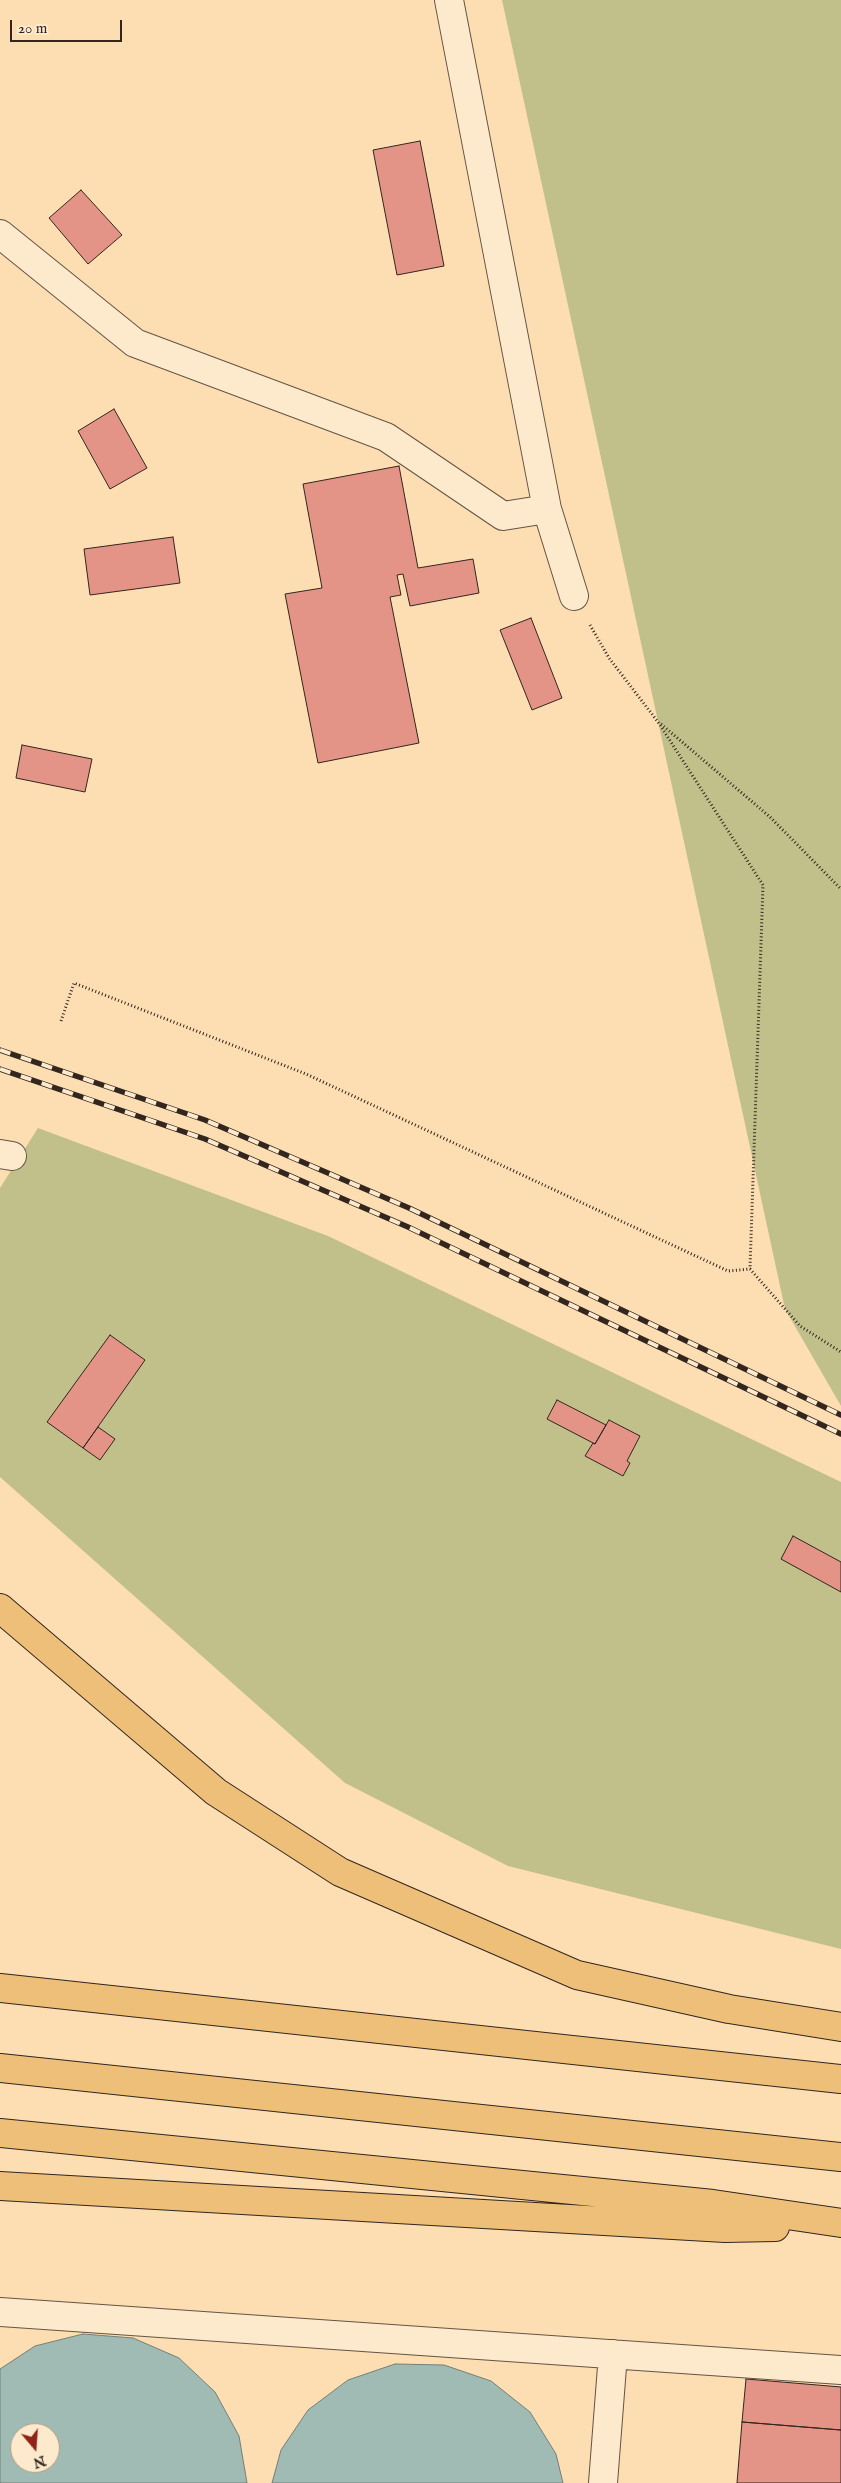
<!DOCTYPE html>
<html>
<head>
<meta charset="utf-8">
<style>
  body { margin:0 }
  #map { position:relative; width:841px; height:2483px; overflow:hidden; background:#fcdeb2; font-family:"IM FELL English",serif }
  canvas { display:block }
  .north { position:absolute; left:10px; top:2423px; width:50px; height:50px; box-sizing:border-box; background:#fdeacd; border:1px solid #ac9c87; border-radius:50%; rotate:162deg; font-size:14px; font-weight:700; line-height:20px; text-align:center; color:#32261f }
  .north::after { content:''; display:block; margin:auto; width:18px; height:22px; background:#8f2418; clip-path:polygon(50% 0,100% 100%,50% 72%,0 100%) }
  .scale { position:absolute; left:10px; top:20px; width:112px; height:22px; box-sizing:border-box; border:2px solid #32261f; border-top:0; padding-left:6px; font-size:15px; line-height:18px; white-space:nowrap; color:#32261f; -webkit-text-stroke:4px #fdeacd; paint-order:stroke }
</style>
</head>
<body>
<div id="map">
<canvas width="841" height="2483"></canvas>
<div class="north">N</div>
<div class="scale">20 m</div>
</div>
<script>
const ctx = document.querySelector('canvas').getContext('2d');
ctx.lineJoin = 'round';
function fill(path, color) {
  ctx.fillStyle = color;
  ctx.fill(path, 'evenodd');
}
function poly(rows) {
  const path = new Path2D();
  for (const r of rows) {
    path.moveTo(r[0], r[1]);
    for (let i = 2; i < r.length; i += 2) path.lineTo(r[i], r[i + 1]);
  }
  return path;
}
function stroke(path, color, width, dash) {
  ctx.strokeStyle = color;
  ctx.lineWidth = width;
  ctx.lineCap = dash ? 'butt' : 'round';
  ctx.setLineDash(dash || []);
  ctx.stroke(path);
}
const green = poly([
  [502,0,841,0,841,1406,785,1309],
  [38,1128,328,1236,841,1482,841,1949,508,1866,345,1783,0,1477,0,1188]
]);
const water = poly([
  [83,2334,133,2338,179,2358,215,2392,239,2436,247,2483,0,2483,0,2369,35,2346,83,2334],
  [20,2433,50,2433,50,2463,20,2463,20,2433],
  [395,2364,444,2365,491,2381,530,2412,556,2454,563,2483,272,2483,281,2450,308,2410,348,2380,395,2364]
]);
const building = poly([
  [420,141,444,266,397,275,373,150,420,141],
  [81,190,122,235,88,264,49,218,81,190],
  [114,409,147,468,110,489,78,431,114,409],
  [399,466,418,568,473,559,479,593,410,606,403,574,397,575,401,595,390,597,419,743,318,763,285,594,322,588,303,484,399,466],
  [173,537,180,583,90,595,84,549,173,537],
  [531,618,562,698,532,710,500,630,531,618],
  [22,745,92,759,85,792,16,778,22,745],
  [110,1335,145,1360,83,1448,47,1422,110,1335],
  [557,1400,606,1425,595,1444,547,1419,557,1400],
  [609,1420,640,1436,627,1461,630,1463,623,1476,585,1456,593,1443,595,1444,609,1420],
  [98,1427,115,1439,100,1460,83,1448,98,1427],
  [793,1536,841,1562,841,1592,781,1559,793,1536],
  [746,2379,841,2387,841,2430,742,2422,746,2379],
  [742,2422,841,2430,841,2483,737,2483,742,2422]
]);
const path = poly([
  [590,625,609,658,658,722,763,885,750,1268],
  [661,724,770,817,841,889],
  [61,1021,74,983,306,1074,728,1271,750,1269,800,1326,841,1352]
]);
const minor = poly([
  [449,0,547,509,574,596],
  [0,234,135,343,386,437,503,516,547,509],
  [0,1154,12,1156],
  [0,2312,841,2370],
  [603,2483,613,2354]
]);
const highway = poly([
  [0,1608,216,1792,340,1872,577,1975,729,2009,841,2027],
  [0,1988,841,2079],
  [0,2068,841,2157],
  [0,2133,713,2204,841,2223],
  [0,2186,725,2228,775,2227]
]);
const rail = poly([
  [0,1050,205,1120,409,1208,841,1415],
  [0,1069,205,1139,408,1227,841,1434]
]);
fill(green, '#c2c08a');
fill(water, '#a0bbb3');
stroke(water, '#747f78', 1);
fill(building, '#e49486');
stroke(building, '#32261f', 1);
stroke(minor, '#645444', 30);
stroke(highway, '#32261f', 30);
stroke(path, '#32261f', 3, [1, 2.5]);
stroke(minor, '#fdeacd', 28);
stroke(highway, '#eebf79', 28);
stroke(rail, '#32261f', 5.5);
stroke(rail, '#fdeacd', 4, [11]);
</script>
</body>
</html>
